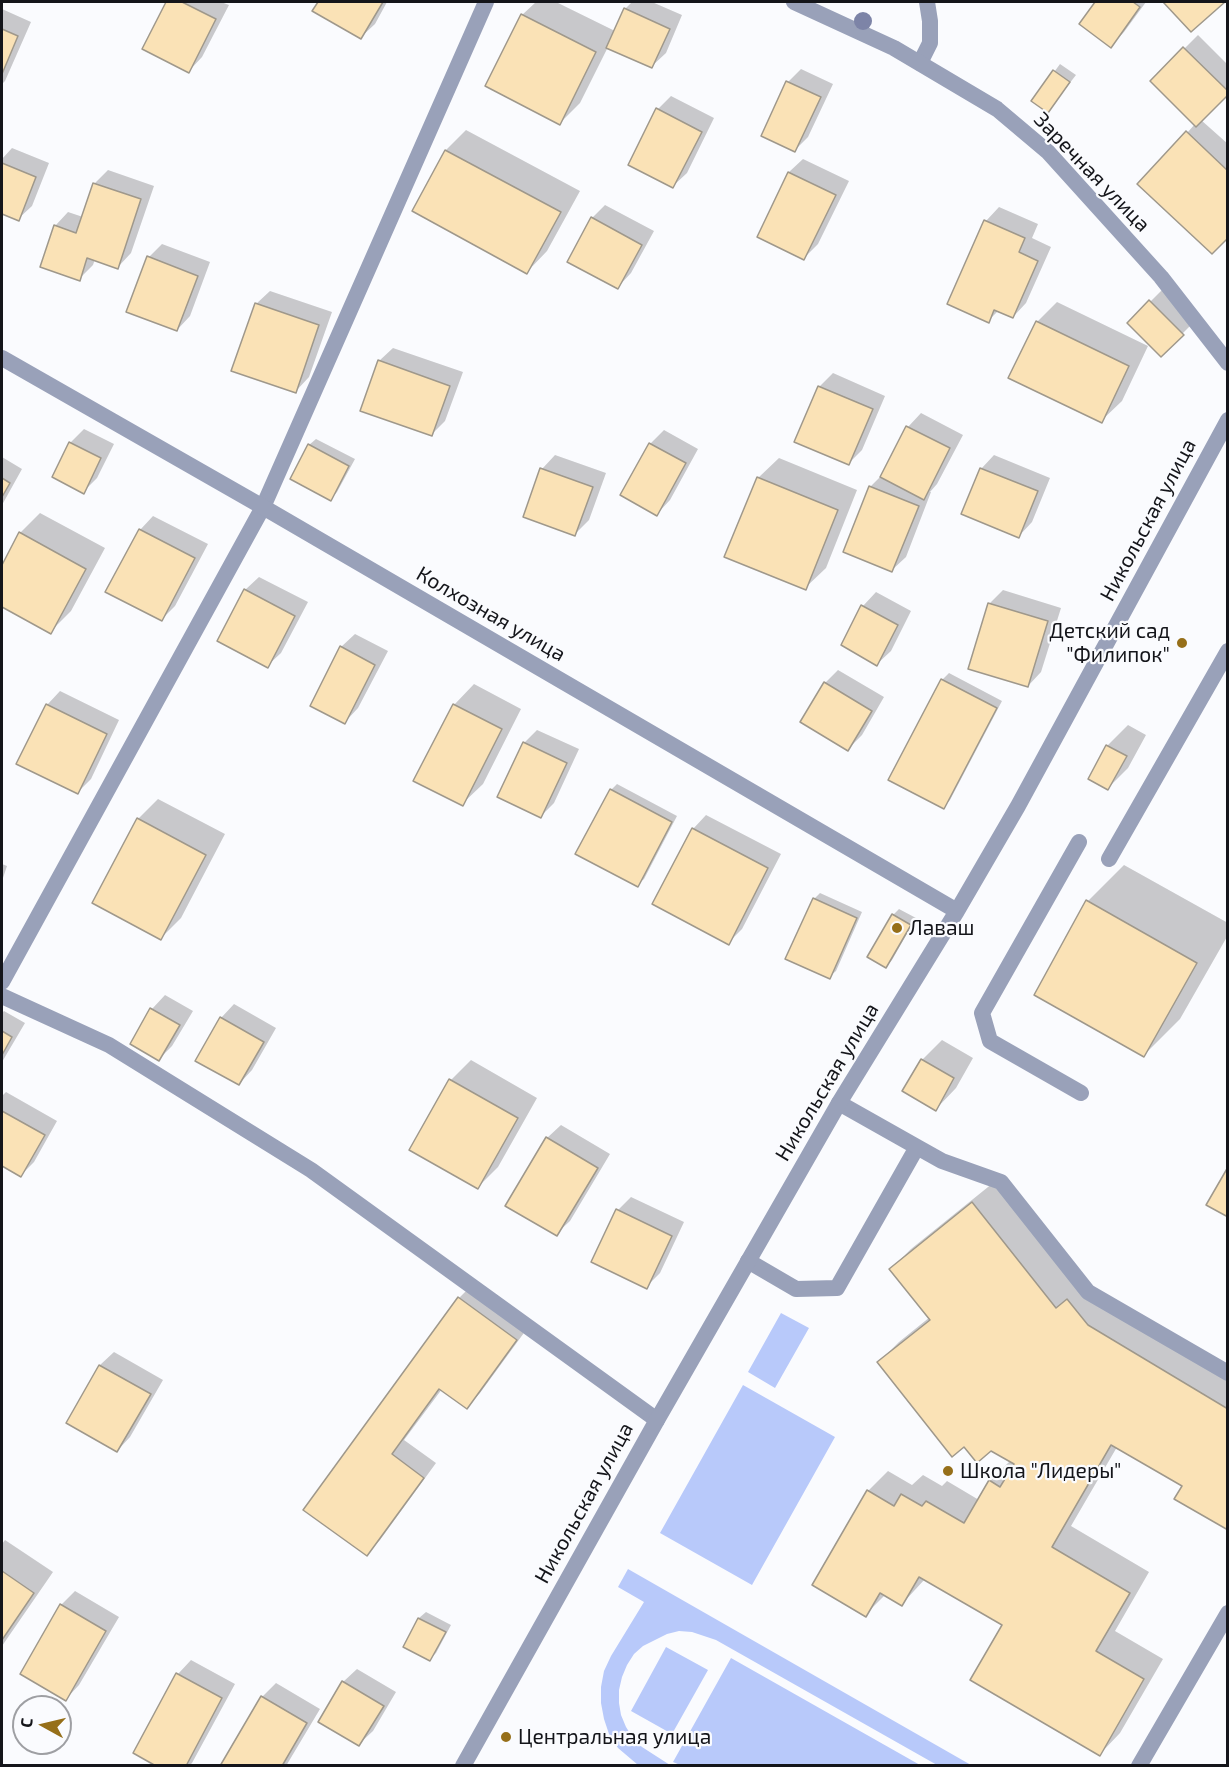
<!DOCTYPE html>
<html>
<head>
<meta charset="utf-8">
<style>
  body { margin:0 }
  #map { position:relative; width:1229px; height:1767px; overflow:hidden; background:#fafbfe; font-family:"Exo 2",sans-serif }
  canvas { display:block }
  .frame { position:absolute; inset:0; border:3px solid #14151a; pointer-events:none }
  .north { position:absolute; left:12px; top:1695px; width:60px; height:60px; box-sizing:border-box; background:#fafbfe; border:2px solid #9e9fa3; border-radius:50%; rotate:278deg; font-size:16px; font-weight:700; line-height:24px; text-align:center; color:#14151a }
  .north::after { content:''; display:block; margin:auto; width:21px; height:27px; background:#966f19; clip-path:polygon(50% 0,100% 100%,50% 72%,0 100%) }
</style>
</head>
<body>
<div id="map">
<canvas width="1229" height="1767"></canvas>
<div class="frame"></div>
<div class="north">С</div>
</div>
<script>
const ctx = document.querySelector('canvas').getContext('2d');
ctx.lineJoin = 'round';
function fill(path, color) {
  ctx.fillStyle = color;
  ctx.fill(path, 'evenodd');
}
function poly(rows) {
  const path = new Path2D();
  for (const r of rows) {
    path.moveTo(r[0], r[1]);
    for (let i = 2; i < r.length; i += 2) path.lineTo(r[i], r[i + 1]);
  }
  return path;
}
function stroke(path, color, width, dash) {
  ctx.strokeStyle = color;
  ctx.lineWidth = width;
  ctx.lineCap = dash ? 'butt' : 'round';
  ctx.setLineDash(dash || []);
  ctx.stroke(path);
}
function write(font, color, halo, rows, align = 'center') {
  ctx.font = font + ' "Exo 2",sans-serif';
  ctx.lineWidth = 4.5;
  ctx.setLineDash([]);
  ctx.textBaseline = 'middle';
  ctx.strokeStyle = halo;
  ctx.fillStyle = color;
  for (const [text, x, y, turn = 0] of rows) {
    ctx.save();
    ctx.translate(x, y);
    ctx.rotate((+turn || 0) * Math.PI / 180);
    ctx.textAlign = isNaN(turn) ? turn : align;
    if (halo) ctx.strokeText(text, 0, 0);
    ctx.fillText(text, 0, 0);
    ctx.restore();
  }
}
const green = poly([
  [781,1313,809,1328,775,1388,748,1372],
  [743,1385,835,1437,752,1585,660,1533],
  [628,1569,971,1765,972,1765,937,1765,716,1640,692,1632,679,1631,667,1634,643,1646,634,1654,627,1665,622,1677,619,1690,619,1703,621,1715,626,1727,633,1738,642,1747,670,1765,638,1765,618,1748,609,1734,604,1719,601,1703,601,1687,604,1671,611,1656,644,1602,618,1587],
  [666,1647,708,1670,672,1734,631,1711],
  [731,1658,920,1765,680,1765,673,1762]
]);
const shadow = poly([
  [168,2,221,2,229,5,202,57,189,71,144,48],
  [320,2,387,2,375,24,361,37,315,11],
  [536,2,556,2,615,31,625,9,632,2,652,2,682,15,666,53,652,66,608,47,580,103,560,123,522,15],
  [1097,2,1146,2,1124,32,1111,46,1081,24],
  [1165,2,1222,2,1191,30],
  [2,9,31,22,5,81,2,84],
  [1198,35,1228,65,1228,93,1201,120,1228,144,1228,237,1187,133,1195,124,1152,81],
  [1060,64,1076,75,1048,111,1033,101],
  [801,69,833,84,808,137,795,150,788,82],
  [671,96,714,118,687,173,673,186,658,109],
  [466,130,580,191,547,251,527,272,414,211,446,150],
  [12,148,49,163,32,206,18,219,2,213,2,159],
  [803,159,849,181,818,244,804,258,759,236,789,172],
  [108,170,154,186,131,253,118,267,95,259,93,265,79,279,55,226,68,212,83,217,94,184],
  [605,205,654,231,631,273,618,287,592,218],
  [999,207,1038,224,1032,238,1051,247,1026,303,1013,317,999,310,988,321,986,221],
  [162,244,210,262,190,316,177,330,149,257],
  [1164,288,1196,320,1161,355,1129,323],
  [270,291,332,312,309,377,296,391,256,304],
  [1057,302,1148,346,1122,401,1101,421,1037,322],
  [393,348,463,372,445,421,432,434,379,361],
  [833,373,885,396,862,450,849,463,819,387],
  [921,413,963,435,937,484,930,492,931,492,906,557,892,570,870,487,885,472,908,427],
  [84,429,114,444,97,478,83,492,70,443],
  [664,430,698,449,670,500,657,514,650,444],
  [316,439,355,459,337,492,331,499,309,445],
  [555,455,606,473,589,520,575,534,542,469],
  [994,455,1050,478,1032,522,1019,536,981,469],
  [2,457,22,469,2,505],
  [779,458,857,490,826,568,805,588,758,478],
  [40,513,105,548,71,611,50,632,2,605,2,568,20,533],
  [153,516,208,544,175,606,162,619,140,530],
  [259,577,308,602,281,653,267,666,245,590],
  [1003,590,1061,608,1041,672,1028,686,989,604],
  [876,592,911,611,891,651,877,664,843,644,863,606],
  [355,634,388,651,358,708,345,722,341,647],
  [838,670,884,697,862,735,848,749,825,683],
  [949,673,1002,701,950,800,944,807,942,680],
  [474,684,521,709,483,784,462,804,454,705],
  [60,691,119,720,91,779,78,792,47,705],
  [1128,725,1146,735,1128,768,1108,788,1107,746],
  [537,730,579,749,554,803,541,816,524,743],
  [617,784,677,816,644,879,637,885,611,790],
  [158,799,225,834,181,918,161,938,138,819],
  [706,815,781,854,742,929,728,943,693,829],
  [2,864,7,866,2,881],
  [1124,865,1228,923,1228,935,1180,1019,1144,1055,1088,901],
  [820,893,862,912,836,971,829,977,814,899],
  [899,909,916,918,892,960,886,966,893,915],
  [165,995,193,1011,172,1046,159,1059,152,1009],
  [234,1004,276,1028,252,1070,239,1084,221,1018],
  [4,1011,25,1023,2,1062,2,1013],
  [942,1040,973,1058,956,1088,936,1109,922,1060],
  [471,1060,537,1098,498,1167,478,1187,451,1080],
  [6,1092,57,1121,34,1162,21,1175,2,1165,2,1096],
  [561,1125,610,1154,570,1221,556,1234,547,1138],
  [993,1183,1108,1305,1228,1376,1228,1529,1184,1486,1117,1447,1071,1526,1149,1572,1115,1631,1163,1659,1120,1733,1100,1754,1004,1625,925,1579,902,1604,885,1595,865,1615,868,1491,888,1471,912,1485,923,1475,942,1486,947,1481,979,1500,990,1481,1011,1460,991,1449,964,1445,879,1362,899,1342,930,1317,891,1269,911,1249],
  [631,1197,684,1222,660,1273,646,1287,618,1210],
  [473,1284,529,1326,480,1393,467,1407,442,1389,404,1440,436,1463,380,1540,367,1554,305,1509,459,1298],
  [114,1352,163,1380,130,1437,117,1451,68,1422,100,1365],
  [5,1540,53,1572,2,1646,2,1544],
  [75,1591,119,1617,79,1685,66,1699,22,1673,61,1605],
  [426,1612,451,1625,436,1653,429,1660,405,1646,419,1618],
  [191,1660,235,1684,192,1763,189,1766,159,1766,135,1753,178,1674],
  [357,1669,396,1692,373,1731,359,1744,343,1682],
  [276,1683,320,1709,286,1766,221,1766,262,1697]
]);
const building = poly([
  [166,2,182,2,216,19,189,73,142,49,166,2],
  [318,2,383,2,361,39,312,11,318,2],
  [1095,2,1133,2,1140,7,1111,48,1079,24,1095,2],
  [1163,2,1225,2,1191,32,1163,2],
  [624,8,670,29,652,68,606,48,624,8],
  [521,14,596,52,560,125,485,86,521,14],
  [2,29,18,36,2,74,2,29],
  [1183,47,1228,91,1228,95,1196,127,1150,81,1183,47],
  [1053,70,1070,82,1048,113,1031,101,1053,70],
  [786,81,821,97,795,152,761,136,786,81],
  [656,108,702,132,673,188,628,165,656,108],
  [1186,131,1228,171,1228,238,1212,254,1137,184,1186,131],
  [445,150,561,212,527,274,412,211,445,150],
  [2,163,36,177,19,221,2,214,2,163],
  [788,172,836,195,804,260,757,237,788,172],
  [93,183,141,199,118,269,87,258,80,281,40,267,54,225,76,233,93,183],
  [591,217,642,245,618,289,567,262,591,217],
  [984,220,1025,238,1019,252,1038,261,1013,318,994,310,989,323,947,304,984,220],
  [147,256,198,276,177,331,126,312,147,256],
  [1149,300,1184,335,1161,357,1127,323,1149,300],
  [255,303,319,325,296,393,231,371,255,303],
  [1036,321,1129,366,1102,423,1008,378,1036,321],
  [378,360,450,386,432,436,360,411,378,360],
  [818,386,873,409,849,465,794,442,818,386],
  [906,426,950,448,924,500,880,477,906,426],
  [69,442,101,458,84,494,52,477,69,442],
  [649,443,686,463,657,516,620,495,649,443],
  [308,444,349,466,331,501,290,479,308,444],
  [540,468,593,487,575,536,523,517,540,468],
  [980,468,1038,491,1019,538,961,514,980,468],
  [757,477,838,510,806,590,724,557,757,477],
  [2,478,10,483,2,497,2,478],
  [869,486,919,506,892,572,843,552,869,486],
  [139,529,195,558,162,621,105,592,139,529],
  [19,532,86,569,51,634,2,607,2,565,19,532],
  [244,589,295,616,268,668,217,641,244,589],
  [988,603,1048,621,1028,687,968,669,988,603],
  [861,605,898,625,877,666,841,645,861,605],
  [340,646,375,665,345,724,310,706,340,646],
  [941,679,997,708,944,809,888,780,941,679],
  [824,682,872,711,848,751,800,722,824,682],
  [46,704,107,734,78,794,16,764,46,704],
  [453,704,502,729,463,806,413,781,453,704],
  [523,742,567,763,541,818,497,797,523,742],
  [1106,745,1127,756,1108,790,1088,779,1106,745],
  [610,789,672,822,638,887,575,854,610,789],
  [137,818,206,855,161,940,92,903,137,818],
  [692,828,768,868,729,945,652,904,692,828],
  [813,898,857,918,830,979,785,959,813,898],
  [1086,900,1197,963,1144,1057,1034,995,1086,900],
  [892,914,911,925,886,968,867,957,892,914],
  [150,1008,180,1025,159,1061,130,1044,150,1008],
  [220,1017,264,1042,239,1085,195,1061,220,1017],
  [2,1031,12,1037,2,1055,2,1031],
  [921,1059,954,1078,936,1111,902,1091,921,1059],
  [449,1079,518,1118,478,1189,409,1150,449,1079],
  [2,1111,45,1135,21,1177,2,1166,2,1111],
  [546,1137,598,1168,557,1236,505,1206,546,1137],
  [1228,1167,1228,1217,1206,1205,1228,1167],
  [972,1202,1056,1308,1067,1299,1088,1325,1228,1409,1228,1530,1174,1499,1182,1486,1111,1445,1052,1547,1130,1593,1096,1651,1144,1679,1100,1756,970,1680,1002,1625,919,1577,902,1606,880,1593,866,1617,812,1585,867,1490,894,1506,901,1494,922,1506,926,1501,964,1523,989,1480,1000,1487,1014,1464,991,1451,977,1463,964,1447,952,1457,877,1362,930,1320,889,1269,972,1202],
  [616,1209,672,1236,647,1289,591,1262,616,1209],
  [458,1297,517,1340,467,1409,439,1389,392,1454,424,1478,367,1556,303,1510,458,1297],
  [99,1365,151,1394,117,1452,66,1423,99,1365],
  [2,1571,34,1593,2,1640,2,1571],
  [60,1604,106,1631,66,1701,20,1674,60,1604],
  [418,1618,446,1632,430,1661,403,1647,418,1618],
  [176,1673,222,1698,186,1766,156,1766,133,1753,176,1673],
  [342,1681,384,1706,359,1746,318,1722,342,1681],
  [261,1696,307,1723,282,1766,220,1766,261,1696]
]);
const service = poly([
  [920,63,930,43,930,21,927,2],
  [1079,842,982,1013,990,1041,1081,1093],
  [1109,859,1228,651],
  [2,982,263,507,486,2],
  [2,996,109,1045,311,1170,657,1420],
  [917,1147,942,1161,1001,1182,1088,1292,1228,1373],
  [748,1261,796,1289,837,1288,917,1147,839,1103],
  [1139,1766,1228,1613]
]);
const minor = poly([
  [794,2,894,48,997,109,1048,152,1161,277,1228,363],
  [2,358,263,507,957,911],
  [463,1766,657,1420,839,1103,957,911,1018,806,1228,420]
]);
const trees = [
  [863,21]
];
const markers = [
  [1182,643,6,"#966f19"],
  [897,928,6,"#966f19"],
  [948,1471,6,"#966f19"],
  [506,1737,6,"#966f19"]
];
const streetNames = [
  ["Заречная улица",1092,172,46],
  ["Никольская улица",1148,520,-62],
  ["Колхозная улица",491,614,30],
  ["Никольская улица",827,1082,-59],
  ["Никольская улица",584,1503,-61]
];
const poiNames = [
  ["Детский сад",1170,631,"right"],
  ["\"Филипок\"",1170,655,"right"],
  ["Лаваш",909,928],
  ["Школа \"Лидеры\"",960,1471],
  ["Центральная улица",518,1737]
];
fill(green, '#b8c9fa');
fill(shadow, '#0003');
fill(building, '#fae2b6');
stroke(building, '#9f988b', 1.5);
stroke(service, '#99a1b9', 16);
stroke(minor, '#99a1b9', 16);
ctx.fillStyle = '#7d84a7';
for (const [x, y] of trees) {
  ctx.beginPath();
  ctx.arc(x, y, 9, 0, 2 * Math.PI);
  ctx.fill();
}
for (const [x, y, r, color] of markers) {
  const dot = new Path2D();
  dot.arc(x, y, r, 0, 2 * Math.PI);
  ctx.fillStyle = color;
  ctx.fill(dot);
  stroke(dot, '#fafbfe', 2);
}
write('21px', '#14151a', '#fafbfe', streetNames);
write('21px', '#14151a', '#fafbfe', poiNames, 'left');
</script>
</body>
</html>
